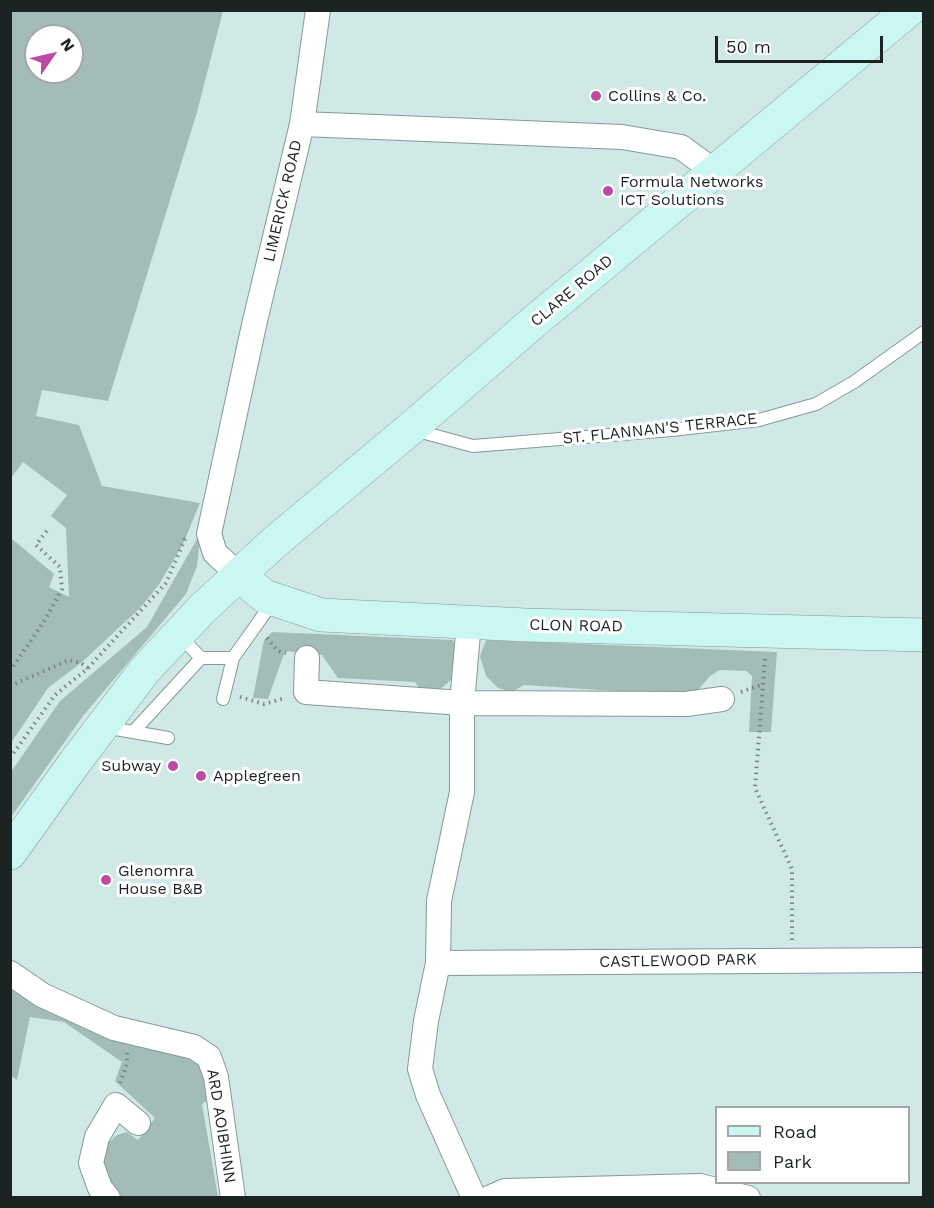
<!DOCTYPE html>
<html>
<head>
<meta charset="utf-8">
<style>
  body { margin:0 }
  #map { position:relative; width:934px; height:1208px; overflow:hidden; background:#d1e9e6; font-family:"Work Sans",sans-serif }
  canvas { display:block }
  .frame { position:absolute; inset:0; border:12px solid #1c2423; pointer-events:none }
  .legend { position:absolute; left:715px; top:1106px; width:195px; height:78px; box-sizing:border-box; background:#fff; border:2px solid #a4a7a7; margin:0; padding:8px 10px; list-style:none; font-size:18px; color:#1c2423 }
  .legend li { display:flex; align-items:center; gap:12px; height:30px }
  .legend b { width:30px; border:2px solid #a4a7a7 }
  .north { position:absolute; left:24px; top:24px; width:60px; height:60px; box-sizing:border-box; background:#fff; border:2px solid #a4a7a7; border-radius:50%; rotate:56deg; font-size:16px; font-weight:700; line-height:24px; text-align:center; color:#1c2423 }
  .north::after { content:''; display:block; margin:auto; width:21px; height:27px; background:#bb4aa6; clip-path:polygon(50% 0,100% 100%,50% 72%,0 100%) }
  .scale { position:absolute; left:715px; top:36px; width:168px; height:27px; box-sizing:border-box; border:3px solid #1c2423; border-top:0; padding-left:8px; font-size:18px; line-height:21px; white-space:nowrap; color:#1c2423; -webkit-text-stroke:4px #fff; paint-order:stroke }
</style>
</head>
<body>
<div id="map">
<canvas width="934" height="1208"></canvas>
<div class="frame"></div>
<ul class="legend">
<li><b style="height:8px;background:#cbf7f2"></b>Road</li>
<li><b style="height:16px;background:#a3bcb8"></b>Park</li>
</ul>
<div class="north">N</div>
<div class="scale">50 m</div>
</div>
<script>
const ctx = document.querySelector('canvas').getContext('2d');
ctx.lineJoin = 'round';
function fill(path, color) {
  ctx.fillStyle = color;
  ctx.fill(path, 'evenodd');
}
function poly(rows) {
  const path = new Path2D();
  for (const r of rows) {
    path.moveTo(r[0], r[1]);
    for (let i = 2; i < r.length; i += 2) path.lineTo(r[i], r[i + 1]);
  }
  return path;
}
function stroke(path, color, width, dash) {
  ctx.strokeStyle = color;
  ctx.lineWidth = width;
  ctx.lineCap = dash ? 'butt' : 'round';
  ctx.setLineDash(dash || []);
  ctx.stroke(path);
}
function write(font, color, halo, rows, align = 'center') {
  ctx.font = font + ' "Work Sans",sans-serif';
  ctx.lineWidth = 6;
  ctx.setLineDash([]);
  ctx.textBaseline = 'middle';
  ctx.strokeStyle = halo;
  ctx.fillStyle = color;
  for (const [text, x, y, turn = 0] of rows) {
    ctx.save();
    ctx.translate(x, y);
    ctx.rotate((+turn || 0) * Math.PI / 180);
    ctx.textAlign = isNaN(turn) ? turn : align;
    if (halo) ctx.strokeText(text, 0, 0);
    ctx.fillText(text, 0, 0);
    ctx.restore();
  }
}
const green = poly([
  [11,10,223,11,197,112,108,401,42,390,36,416,79,425,102,486,200,503,183,544,158,586,140,608,81,663,48,688,11,743,11,538,54,574,49,587,69,597,66,528,51,516,67,495,23,462,11,478],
  [36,36,72,36,72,72,36,72],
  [201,532,197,566,186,594,83,716,11,817,11,772,60,701,147,627],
  [272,632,453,640,456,652,456,675,443,687,427,693,421,691,415,682,338,678,322,655,285,651,268,699,253,698,264,640],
  [486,640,777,652,771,732,749,732,752,676,746,671,720,670,710,676,698,690,690,696,524,685,512,692,498,688,486,676,480,656],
  [11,987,51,1013,66,1014,191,1056,201,1065,211,1098,202,1104,218,1197,119,1197,105,1172,103,1156,108,1143,117,1135,127,1132,138,1140,155,1118,115,1081,122,1062,64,1022,30,1017,17,1080,11,1076]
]);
const path = poly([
  [267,638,278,651,286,653],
  [765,659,755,788,792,869,792,940],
  [10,671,45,620,62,589,60,567,36,545,48,529],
  [10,686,69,660,81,663,88,668],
  [741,692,763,684],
  [240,697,264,704,285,698],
  [10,758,55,695,88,668,166,583,185,539,188,538],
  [120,1083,127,1064,127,1053]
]);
const service = poly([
  [414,430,473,446,672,430,759,420,816,404,854,382,924,332],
  [179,635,201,658],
  [223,699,233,658,274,600],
  [104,727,168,738],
  [133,732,201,658,233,658]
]);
const minor = poly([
  [302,124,622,137,681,147,715,172],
  [239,575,215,553,209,534,254,325,302,124,318,10],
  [469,622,462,703,462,792,439,901,438,963,426,1021,420,1069,428,1095,474,1198],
  [307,658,306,692,462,703,686,704,722,699],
  [438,963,924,960],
  [10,973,42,995,114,1028,194,1047,209,1057,216,1077,233,1198],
  [108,1198,100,1188,91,1163,97,1137,116,1105,138,1123],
  [489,1198,505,1191,700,1186,748,1198]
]);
const secondary = poly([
  [239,575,264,596,321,615,526,625,924,635],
  [10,853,75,762,145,670,203,608,276,541,410,429,536,320,909,10]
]);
const markers = [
  [596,96,6,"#bb4aa6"],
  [608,191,6,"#bb4aa6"],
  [173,766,6,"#bb4aa6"],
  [201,776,6,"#bb4aa6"],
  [106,880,6,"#bb4aa6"]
];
const poiNames = [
  ["Collins & Co.",608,96],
  ["Formula Networks",620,182],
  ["ICT Solutions",620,200],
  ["Subway",161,766,"right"],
  ["Applegreen",213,776],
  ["Glenomra",118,871],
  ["House B&B",118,889]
];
const streetNames = [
  ["LIMERICK ROAD",283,201,-77],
  ["CLARE ROAD",572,291,-40],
  ["ST. FLANNAN'S TERRACE",660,429,-6],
  ["CLON ROAD",576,626,1],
  ["CASTLEWOOD PARK",678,961,-1],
  ["ARD AOIBHINN",221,1126,81]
];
fill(green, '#a3bcb8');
stroke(service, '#839a96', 14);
stroke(minor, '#839a96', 26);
stroke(secondary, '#839a96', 34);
stroke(path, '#758583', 4, [1.5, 4.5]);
stroke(service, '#fff', 12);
stroke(minor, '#fff', 24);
stroke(secondary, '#cbf7f2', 33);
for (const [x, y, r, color] of markers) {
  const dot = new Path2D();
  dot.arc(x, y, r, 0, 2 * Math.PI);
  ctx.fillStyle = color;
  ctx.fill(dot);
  stroke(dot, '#fff', 2);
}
write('16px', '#1c2423', '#fff', poiNames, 'left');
write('16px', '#1c2423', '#fff', streetNames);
</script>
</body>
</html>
